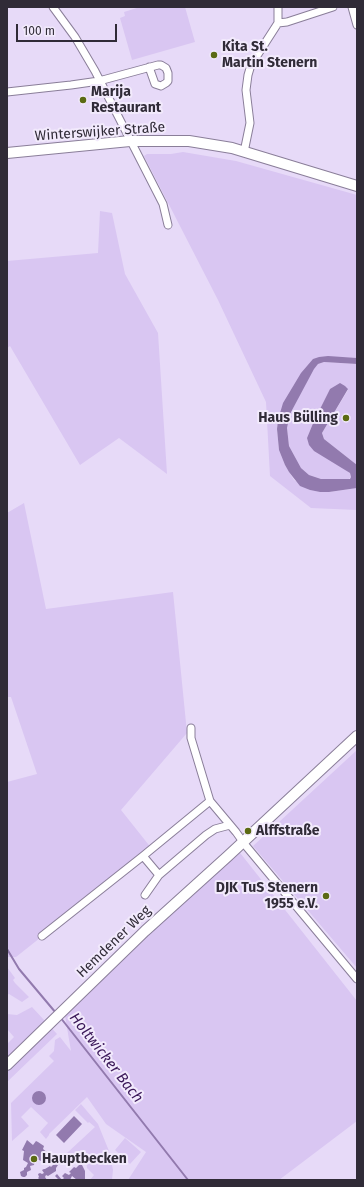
<!DOCTYPE html>
<html>
<head>
<meta charset="utf-8">
<style>
  body { margin:0 }
  #map { position:relative; width:364px; height:1187px; overflow:hidden; background:#e7daf8; font-family:"Fira Sans",sans-serif }
  canvas { display:block }
  .frame { position:absolute; inset:0; border:8px solid #302b37; pointer-events:none }
  .scale { position:absolute; left:16px; top:24px; width:101px; height:18px; box-sizing:border-box; border:2px solid #302b37; border-top:0; padding-left:5px; font-size:12px; line-height:14px; white-space:nowrap; color:#302b37; -webkit-text-stroke:3px #f2eafc; paint-order:stroke }
</style>
</head>
<body>
<div id="map">
<canvas width="364" height="1187"></canvas>
<div class="frame"></div>
<div class="scale">100 m</div>
</div>
<script>
const ctx = document.querySelector('canvas').getContext('2d');
ctx.lineJoin = 'round';
function fill(path, color) {
  ctx.fillStyle = color;
  ctx.fill(path, 'evenodd');
}
function poly(rows) {
  const path = new Path2D();
  for (const r of rows) {
    if (r.length === 3) {
      path.moveTo(r[0] + r[2], r[1]);
      path.arc(r[0], r[1], r[2], 0, 2 * Math.PI);
      continue;
    }
    path.moveTo(r[0], r[1]);
    for (let i = 2; i < r.length; i += 2) path.lineTo(r[i], r[i + 1]);
  }
  return path;
}
function stroke(path, color, width, dash) {
  ctx.strokeStyle = color;
  ctx.lineWidth = width;
  ctx.lineCap = dash ? 'butt' : 'round';
  ctx.setLineDash(dash || []);
  ctx.stroke(path);
}
function write(font, color, halo, rows, align = 'center') {
  ctx.font = font + ' "Fira Sans",sans-serif';
  ctx.lineWidth = 4;
  ctx.setLineDash([]);
  ctx.textBaseline = 'middle';
  ctx.strokeStyle = halo;
  ctx.fillStyle = color;
  for (const [text, x, y, turn = 0] of rows) {
    ctx.save();
    ctx.translate(x, y);
    ctx.rotate((+turn || 0) * Math.PI / 180);
    ctx.textAlign = isNaN(turn) ? turn : align;
    if (halo) ctx.strokeText(text, 0, 0);
    ctx.fillText(text, 0, 0);
    ctx.restore();
  }
}
const green = poly([
  [140,7,185,7,195,42,132,60,120,18,125,16,124,12],
  [183,152,236,161,357,195,357,358,319,357,294,385,278,420,277,429,279,450,285,465,294,480,310,490,320,492,329,492,357,488,357,510,311,508,270,476,266,402,218,300,144,156,147,154,171,154],
  [100,211,112,213,125,274,158,333,167,474,119,438,80,465,10,346,7,348,7,261,98,253],
  [324,362,357,364,357,465,324,439,322,433,348,390,330,389,314,421,307,438,350,473,351,477,349,479,321,479,309,475,301,468,289,446,287,428,290,414,313,369,318,364],
  [24,503,46,609,173,592,187,733,121,810,152,849,16,957,7,957,7,782,37,774,11,697,7,697,7,513],
  [357,750,357,968,253,846],
  [237,849,357,1001,357,1121,279,1180,128,1180,146,1152,106,1124,87,1097,49,1134,49,1135,46,1139,40,1132,48,1123,31,1107,21,1117,29,1126,12,1141,11,1103,54,1061,49,1056,54,1051,55,1040,60,1037,71,1051,65,1016],
  [7,967,15,978,13,980,15,983,29,997,22,1002,9,994,7,995],
  [32,1007,57,1034,7,1082,7,1061,9,1057,7,1055,7,1044,14,1037,7,1029,7,1014,17,1015],
  [81,1104,98,1124,109,1151,113,1170,112,1180,90,1180,94,1175,87,1168,86,1159,70,1157,67,1153,95,1127,89,1122,88,1123,75,1110],
  [125,1138,141,1152,130,1164,115,1150]
]);
const water = poly([
  [328,356,357,358,357,364,324,362,318,364,314,369,290,414,287,428,289,446,301,468,309,475,321,479,350,479,351,477,350,473,314,451,309,445,307,438,314,421,330,389,340,383,345,386,348,389,322,433,324,439,357,465,357,488,329,492,320,492,310,490,300,486,289,472,285,465,279,450,277,429,278,420,283,403,301,373,313,359,319,357],
  [39,1098,7],
  [74,1116,82,1124,64,1143,56,1135],
  [27,1140,33,1145,36,1141,38,1142,44,1146,43,1149,48,1153,43,1162,37,1159,35,1160,34,1165,30,1166,31,1170,27,1172,27,1175,25,1177,23,1177,21,1176,20,1172,24,1170,24,1168,26,1167,28,1163,23,1160,24,1151,22,1150],
  [56,1155,61,1155,62,1156,64,1162,58,1165,56,1168,56,1171,48,1176,46,1175,45,1177,47,1180,40,1180,38,1178,39,1177,38,1174,40,1173,42,1174,44,1173,42,1170,44,1169,45,1169,50,1166,51,1167,53,1165,53,1159],
  [81,1163,85,1171,85,1180,77,1180,72,1176,70,1180,58,1180,58,1179,55,1176,57,1174,62,1180,64,1178,62,1176,65,1173,69,1175,71,1173,69,1172,74,1167,76,1168]
]);
const stream = poly([
  [7,949,19,969,56,1013],
  [60,1017,188,1180]
]);
const street = poly([
  [53,7,75,37,95,71,163,204,168,225],
  [352,7,357,25],
  [278,23,287,22,333,7],
  [7,92,71,85,99,81,158,65,161,65,166,68,168,73,168,81,166,83,161,86,155,84,149,67],
  [244,152,250,123,246,90,248,75,251,65,278,23,278,7],
  [191,728,191,738,210,801,236,832,246,846,357,979],
  [143,856,159,875],
  [145,895,159,875,206,835,215,829,230,825],
  [42,936,143,856,210,801]
]);
const secondary = poly([
  [7,153,130,141,189,141,232,148,357,186],
  [7,1065,145,931,228,856,357,736]
]);
const markers = [
  [214,55,4,"#5b6a13"],
  [83,100,4,"#5b6a13"],
  [346,418,4,"#5b6a13"],
  [248,831,4,"#5b6a13"],
  [326,896,4,"#5b6a13"],
  [34,1159,4,"#5b6a13"]
];
const poiNames = [
  ["Kita St.",222,47],
  ["Martin Stenern",222,63],
  ["Marija",91,92],
  ["Restaurant",91,108],
  ["Haus Bülling",338,418,"right"],
  ["Alffstraße",256,831],
  ["DJK TuS Stenern",318,888,"right"],
  ["1955 e.V.",318,904,"right"],
  ["Hauptbecken",42,1159]
];
const streetNames = [
  ["Winterswijker Straße",100,132,-4],
  ["Hemdener Weg",114,942,-44]
];
const waterNames = [
  ["Holtwicker Bach",106,1058,52]
];
fill(green, '#d9c6f2');
fill(water, '#927aae');
stroke(stream, '#927aae', 2);
stroke(street, '#8a7e99', 9);
stroke(secondary, '#8a7e99', 12);
stroke(street, '#fff', 7);
stroke(secondary, '#fff', 10);
for (const [x, y, r, color] of markers) {
  const dot = new Path2D();
  dot.arc(x, y, r, 0, 2 * Math.PI);
  ctx.fillStyle = color;
  ctx.fill(dot);
  stroke(dot, '#f2eafc', 1.5);
}
write('bold 14px', '#302b37', '#f2eafc', poiNames, 'left');
write('14px', '#302b37', '#f2eafc', streetNames);
write('italic 15px', '#3b1959', '#f2eafc', waterNames);
</script>
</body>
</html>
